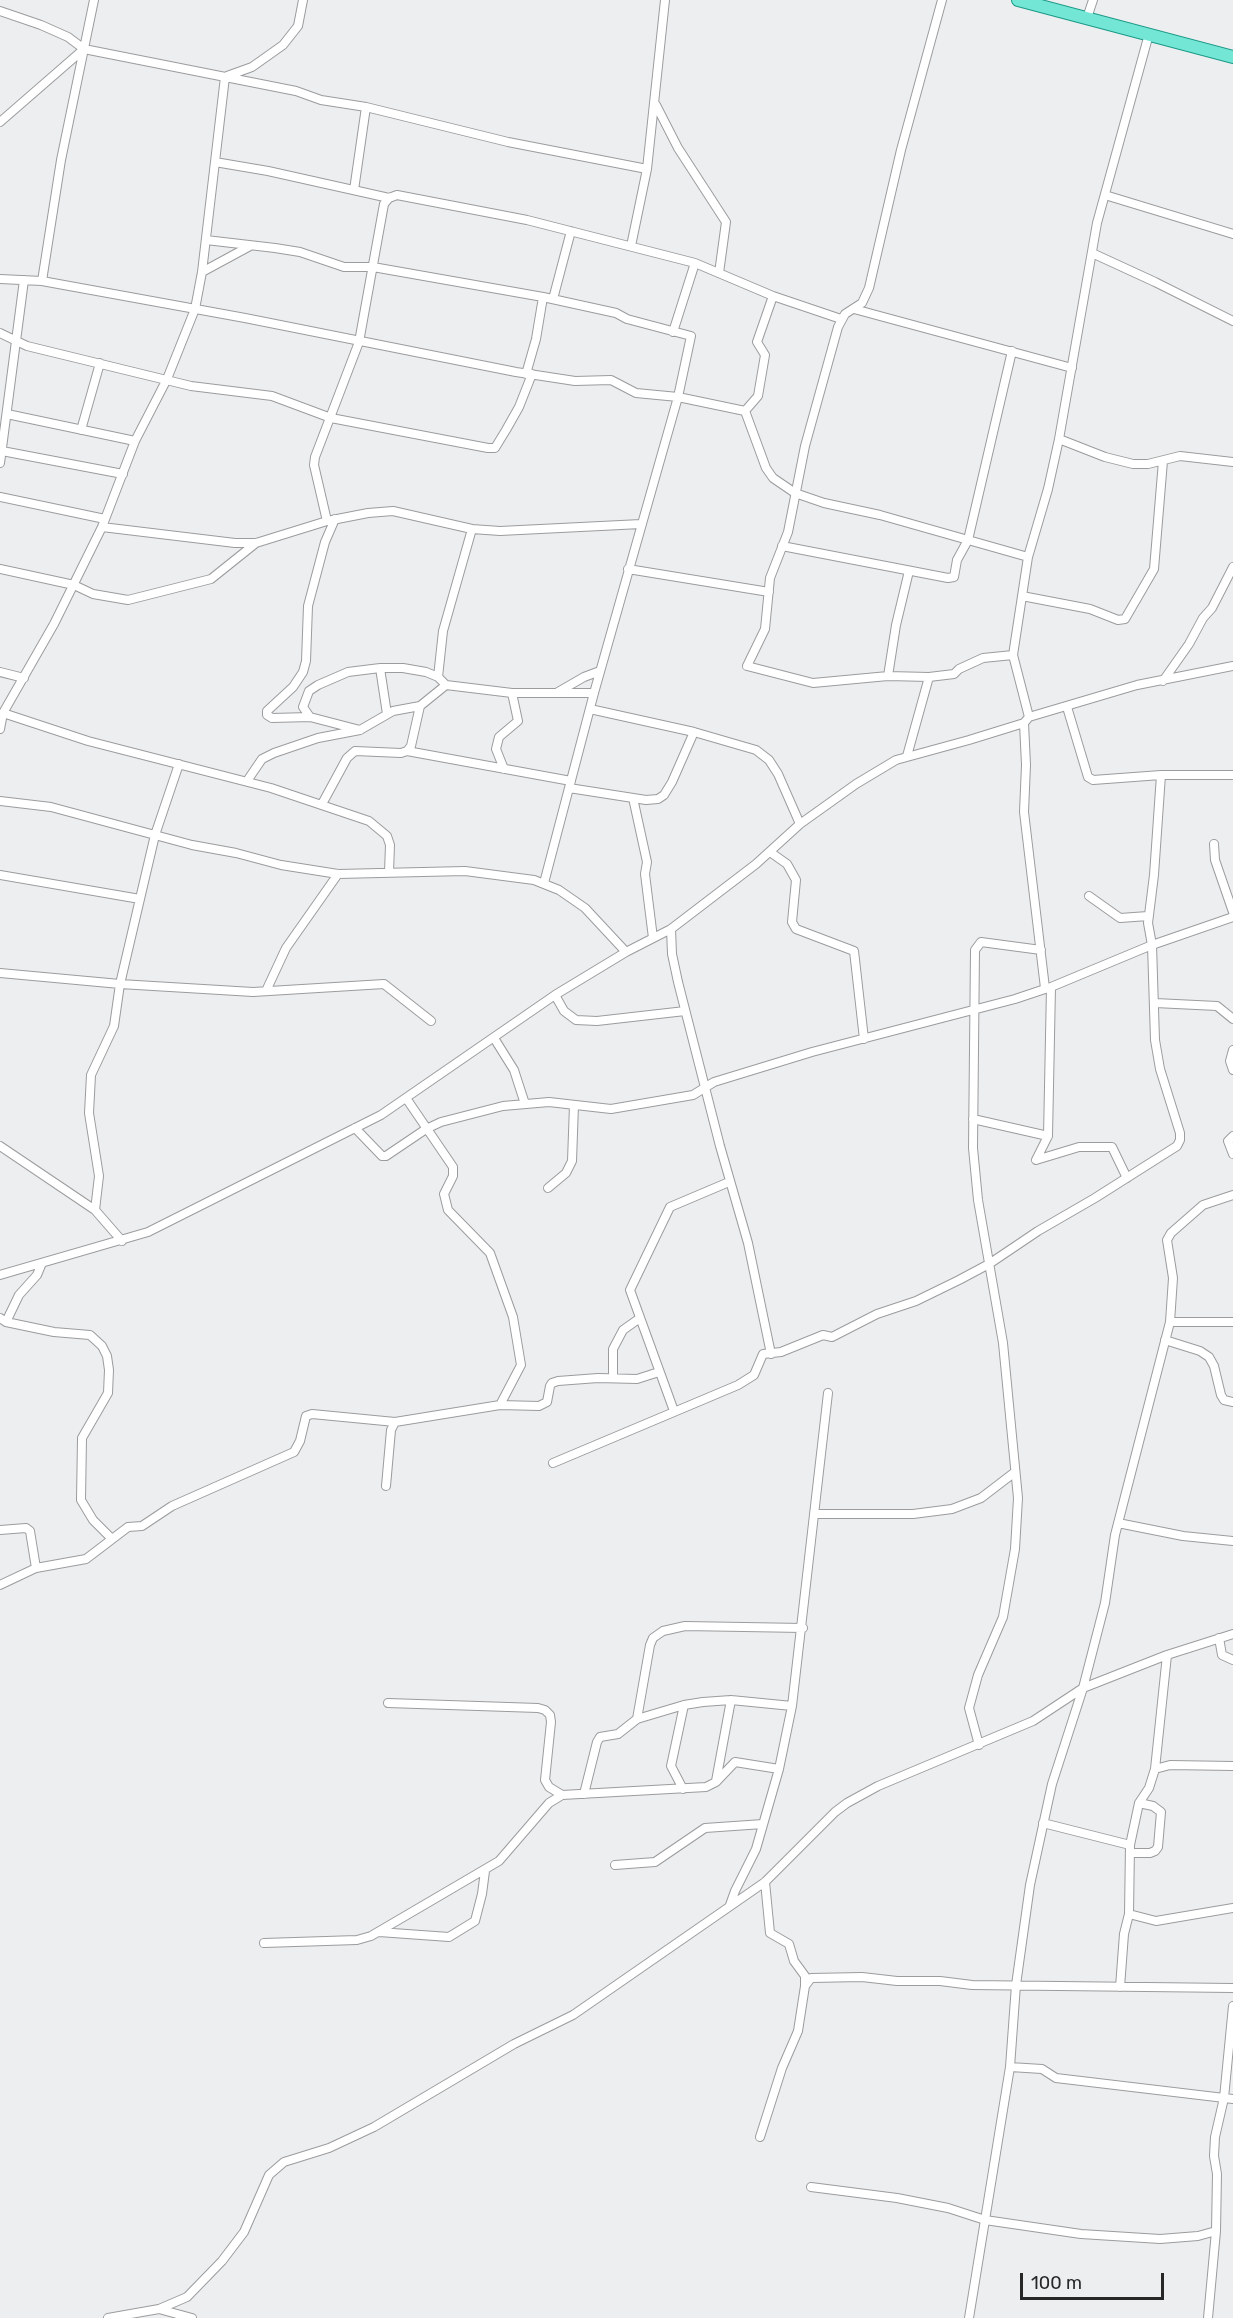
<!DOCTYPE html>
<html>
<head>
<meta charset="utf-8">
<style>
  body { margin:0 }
  #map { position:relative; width:1233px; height:2318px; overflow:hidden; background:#eceef0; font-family:Rubik,sans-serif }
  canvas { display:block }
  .scale { position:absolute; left:1020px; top:2273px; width:144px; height:27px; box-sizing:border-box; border:3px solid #272728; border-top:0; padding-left:8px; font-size:18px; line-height:21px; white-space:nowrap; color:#272728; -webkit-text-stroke:4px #eceef0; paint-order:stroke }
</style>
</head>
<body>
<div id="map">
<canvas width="1233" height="2318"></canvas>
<div class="scale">100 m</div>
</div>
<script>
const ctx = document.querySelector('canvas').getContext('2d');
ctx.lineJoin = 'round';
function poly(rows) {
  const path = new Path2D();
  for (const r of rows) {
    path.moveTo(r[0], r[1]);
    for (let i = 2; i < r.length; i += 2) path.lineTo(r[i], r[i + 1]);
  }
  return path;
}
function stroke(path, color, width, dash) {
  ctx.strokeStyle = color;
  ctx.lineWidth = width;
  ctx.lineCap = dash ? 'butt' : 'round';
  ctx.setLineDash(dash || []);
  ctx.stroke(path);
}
const minor = poly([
  [0,11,41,25,68,37,84,49,296,91,321,100,366,107,508,142,647,169],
  [1087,18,1093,0],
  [227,76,252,67,283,45,298,26,303,0],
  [656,105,678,148,726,222,719,273],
  [0,122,84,49],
  [215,162,268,171,389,198,397,195,527,220,695,263,673,332],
  [354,190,366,107],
  [1105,195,1233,234],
  [206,240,275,248,300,252,344,267,373,267,543,297,616,313,627,319,691,336,678,397,594,693,544,883],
  [631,246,647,169,665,0],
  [1092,253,1155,282,1233,321],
  [695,263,773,296,841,319],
  [202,272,250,246],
  [0,279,42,281,245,318,516,372,575,381,611,380,636,393,678,397,745,411],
  [42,281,61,160,94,0],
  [773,296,757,342,765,355,758,396,745,411,766,468,773,478,795,493,824,503,880,515,1028,557],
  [553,299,571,231],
  [854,309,1072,368],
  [0,333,27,346,191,386,272,396,331,418,488,448,495,448,506,430,519,407,532,374],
  [526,374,536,339,543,297],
  [7,414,135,441],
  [81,430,100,363],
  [1059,439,1105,457,1133,464,1148,464,1180,456,1233,462],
  [2,451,123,474],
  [0,463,24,280],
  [0,497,105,519],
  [327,521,314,465,315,457,359,342,384,204,389,198],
  [102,527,235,543,256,543,327,521,368,513,393,511,472,529,500,531,641,524],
  [782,546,948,578,954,577,957,560,968,540,1012,351],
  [0,569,74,585,93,594,128,600,211,579,256,543],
  [628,569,769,592],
  [1022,596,1090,609,1118,620,1125,619,1154,569,1163,461],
  [380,668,387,714],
  [0,672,24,678],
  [888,676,896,625,909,571],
  [438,677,443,631,472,529],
  [929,677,888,676,813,683,747,666,765,629,770,578,788,532,805,446,838,327,845,314,862,303,869,288,901,150,942,0],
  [1163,681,1189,644,1203,618,1212,608,1233,567],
  [558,692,584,677,600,671],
  [1067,707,1088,777,1093,780,1161,775,1233,775],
  [590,709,694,732,756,750,769,760,778,774,800,824],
  [3,713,88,741,271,788,369,821,387,836,390,845,389,872],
  [310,717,272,718,267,715,267,711,293,687,303,672,306,661,308,606,325,542,335,519],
  [1029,717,1013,655,1028,557,1048,489,1059,439,1097,223,1149,34],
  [1024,723,1026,765,1024,812,1045,988],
  [0,729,3,713,54,624,102,527,135,441,167,379,195,309,202,272,225,77],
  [360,730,310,717,303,707,309,691,318,685,348,672,380,668,403,668,426,672,438,677,446,685],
  [407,751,411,746,420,706,446,685,512,693,594,693],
  [907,756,929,677,954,674,959,669,983,658,1013,655],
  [504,769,496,749,499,737,518,721,512,693],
  [247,781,262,759,274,753,318,738,360,730,393,711,420,706],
  [569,788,646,800,658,799,664,795,672,782,694,732],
  [633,798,647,862,645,874,653,938],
  [0,801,51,807,192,845,236,853,281,865,338,874,465,871,534,880,559,890,585,908,626,952],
  [322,804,347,758,355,751,401,753,407,751,571,781],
  [1214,844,1215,860,1233,912],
  [770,852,787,864,796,880,792,922,796,929,854,951,864,1039],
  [0,875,140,899],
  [1089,896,1120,918,1148,916],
  [671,929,672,954,678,982,720,1146,748,1243,771,1354],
  [0,973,120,984,253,992,384,984,431,1021],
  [1051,987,1048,1136,1036,1160,1079,1147,1112,1147,1127,1178],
  [266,991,286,948,338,874],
  [555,995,564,1011,576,1020,597,1021,685,1011],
  [1155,1003,1217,1006,1233,1019],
  [494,1038,514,1070,525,1104],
  [1233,1050,1230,1061,1233,1070],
  [406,1098,453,1167,453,1176,444,1194,448,1210,490,1253,513,1317,521,1365,500,1405],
  [973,1119,1048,1136],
  [355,1128,382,1156,386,1156,426,1129,441,1122,503,1106,549,1102,611,1109,693,1095,714,1082,812,1052,1015,999,1051,987,1152,945,1233,917],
  [1233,1136,1228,1141,1233,1154],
  [0,1146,95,1210,122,1241],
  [548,1188,566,1173,572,1161,574,1105],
  [95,1210,99,1176,89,1113,91,1075,114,1026,120,984,155,835,179,764],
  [0,1275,148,1232,381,1115,555,995,626,952,671,929,756,864,800,824,856,784,896,760,969,740,1024,723,1029,717,1137,685,1233,666],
  [0,1318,6,1322,54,1332,90,1335,102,1346,107,1356,109,1370,108,1393,82,1438,81,1500,93,1520,112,1539],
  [6,1322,19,1295,37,1275,42,1263],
  [1170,1322,1233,1322],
  [1165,1340,1200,1351,1209,1357,1214,1366,1221,1395,1224,1400,1233,1402],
  [613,1378,613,1349,623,1330,640,1318],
  [674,1411,630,1290,670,1207,729,1182],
  [553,1463,738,1385,754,1375,763,1354,781,1352,823,1335,832,1337,877,1314,916,1301,959,1280,989,1264,1038,1231,1095,1198,1177,1146,1180,1140,1180,1133,1160,1069,1155,1040,1152,945,1148,923,1154,875,1161,775],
  [386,1486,391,1430,395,1422,500,1405,539,1406,547,1402,550,1386,552,1383,558,1381,598,1378,637,1379,659,1372],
  [814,1514,913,1514,952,1509,981,1498,1015,1472],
  [1118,1523,1183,1536,1233,1541],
  [0,1530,26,1528,30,1531,36,1568],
  [0,1585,36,1568,86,1559,128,1527,142,1526,172,1506,294,1452,300,1441,306,1416,312,1414,395,1422],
  [1219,1638,1222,1655,1233,1660],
  [388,1703,538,1708,545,1710,550,1715,551,1722,545,1780,549,1787,562,1795],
  [637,1719,650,1645,653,1638,663,1631,685,1626,803,1628],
  [979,1745,969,1708,978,1675,1003,1617,1015,1549,1018,1498,1003,1343,978,1200,973,1148,975,950,981,942,1041,950],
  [1155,1769,1170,1765,1233,1766],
  [716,1781,731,1700],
  [683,1789,671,1766,684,1705],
  [584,1794,597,1742,600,1737,618,1734,637,1719,684,1705,703,1702,731,1700,792,1706],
  [1043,1823,1130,1845],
  [1130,1853,1150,1853,1155,1851,1158,1847,1161,1812,1153,1806,1139,1803],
  [615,1865,655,1862,705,1828,763,1824],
  [765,1882,770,1933,789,1944,794,1961,805,1976,805,1985],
  [730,1905,735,1891,756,1849,779,1769,792,1706,828,1393],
  [1129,1914,1156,1921,1233,1908],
  [379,1932,449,1937,475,1921,482,1894,485,1871],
  [264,1943,357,1940,371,1936,499,1861,549,1803,562,1795,706,1787,716,1782,735,1762,779,1769],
  [1120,1987,1124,1934,1129,1914,1130,1845,1139,1803,1149,1788,1155,1769,1167,1655],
  [1010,2067,1042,2069,1056,2078,1233,2099],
  [760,2137,782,2068,798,2031,805,1986,811,1978,862,1977,897,1981,940,1981,972,1985,1233,1988],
  [811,2187,897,2198,948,2208,985,2220,1081,2234,1160,2239,1198,2236,1216,2231],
  [159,2309,192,2318],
  [108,2318,159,2309,187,2297,222,2261,244,2232,269,2175,284,2162,329,2148,374,2127,514,2044,573,2015,765,1882,835,1812,847,1803,878,1786,1033,1721,1083,1688,1167,1655,1233,1634],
  [969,2318,1010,2067,1016,1985,1030,1885,1052,1784,1083,1688,1105,1603,1115,1535,1170,1322,1173,1278,1167,1240,1171,1233,1203,1205,1233,1195],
  [1208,2318,1216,2231,1217,2174,1214,2156,1215,2137,1224,2098,1233,2006]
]);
const primary = poly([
  [1018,0,1233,57]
]);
stroke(minor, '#9b9c9e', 10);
stroke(primary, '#1b9986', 14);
stroke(minor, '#fff', 8);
stroke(primary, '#73e6d5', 12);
</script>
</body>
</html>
